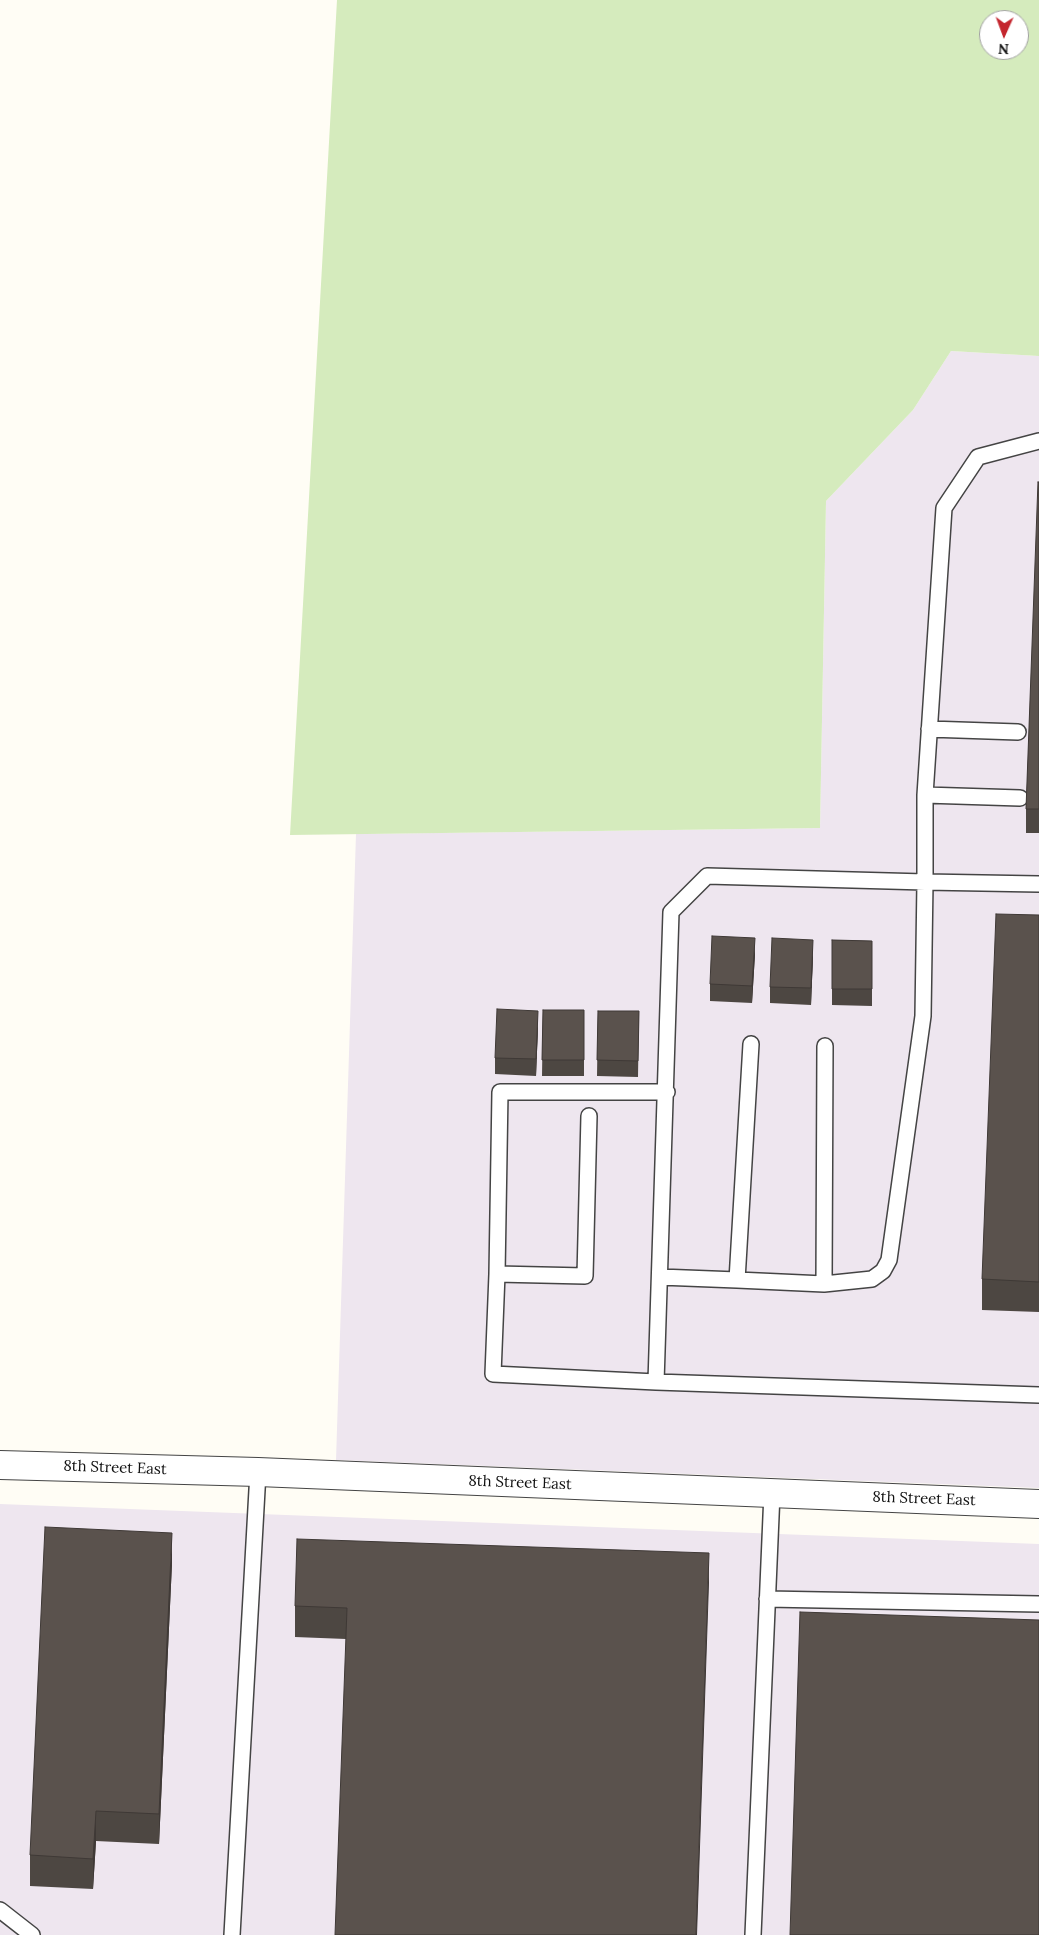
<!DOCTYPE html>
<html>
<head>
<meta charset="utf-8">
<style>
  body { margin:0 }
  #map { position:relative; width:1039px; height:1935px; overflow:hidden; background:#fffdf5; font-family:Lora,serif }
  canvas { display:block }
  .north { position:absolute; left:979px; top:10px; width:50px; height:50px; box-sizing:border-box; background:#fff; border:1px solid #a0a0a0; border-radius:50%; rotate:182deg; font-size:14px; font-weight:700; line-height:20px; text-align:center; color:#111 }
  .north::after { content:''; display:block; margin:auto; width:18px; height:22px; background:#c4262e; clip-path:polygon(50% 0,100% 100%,50% 72%,0 100%) }
</style>
</head>
<body>
<div id="map">
<canvas width="1039" height="1935"></canvas>
<div class="north">N</div>
</div>
<script>
const ctx = document.querySelector('canvas').getContext('2d');
ctx.lineJoin = 'round';
function fill(path, color) {
  ctx.fillStyle = color;
  ctx.fill(path, 'evenodd');
}
function poly(rows) {
  const path = new Path2D();
  for (const r of rows) {
    path.moveTo(r[0], r[1]);
    for (let i = 2; i < r.length; i += 2) path.lineTo(r[i], r[i + 1]);
  }
  return path;
}
function stroke(path, color, width, dash) {
  ctx.strokeStyle = color;
  ctx.lineWidth = width;
  ctx.lineCap = dash ? 'butt' : 'round';
  ctx.setLineDash(dash || []);
  ctx.stroke(path);
}
function write(font, color, halo, rows, align = 'center') {
  ctx.font = font + ' Lora,serif';
  ctx.lineWidth = 5;
  ctx.setLineDash([]);
  ctx.textBaseline = 'middle';
  ctx.strokeStyle = halo;
  ctx.fillStyle = color;
  for (const [text, x, y, turn = 0] of rows) {
    ctx.save();
    ctx.translate(x, y);
    ctx.rotate((+turn || 0) * Math.PI / 180);
    ctx.textAlign = isNaN(turn) ? turn : align;
    if (halo) ctx.strokeText(text, 0, 0);
    ctx.fillText(text, 0, 0);
    ctx.restore();
  }
}
const industrial = poly([
  [951,351,1039,356,1039,1488,336,1460,356,834,820,828,826,501,913,410],
  [0,1504,1039,1544,1039,1935,0,1935]
]);
const green = poly([
  [337,0,1039,0,1039,356,951,351,913,410,826,501,820,828,290,835],
  [989,20,1019,20,1019,50,989,50]
]);
const lane = poly([
  [1039,441,978,457,944,508,925,795,925,882,1039,884],
  [929,729,1018,732],
  [925,795,1020,798],
  [589,1116,585,1276,497,1274,500,1092,667,1092],
  [497,1274,493,1374,656,1382],
  [660,1277,737,1280,751,1044],
  [737,1280,824,1284,825,1046],
  [824,1284,872,1279,883,1271,889,1260,923,1016,925,882,707,876,671,912,656,1382,1039,1395],
  [767,1599,1039,1604],
  [0,1910,32,1935],
  [232,1935,258,1472],
  [753,1935,772,1493]
]);
const street = poly([
  [0,1465,258,1472,1039,1504]
]);
const wall = poly([
  [1039,482,1039,833,1026,833,1026,809],
  [1039,915,1039,1312,982,1310,982,1279],
  [832,940,872,941,872,1006,832,1005],
  [755,954,752,1003,710,1001,710,984],
  [813,956,811,1005,770,1003,770,987],
  [543,1010,584,1010,584,1076,542,1076],
  [598,1011,639,1011,638,1077,597,1076],
  [538,1027,536,1076,495,1074,495,1058],
  [172,1563,159,1844,96,1841,93,1889,30,1886,30,1855],
  [709,1583,346,1639,295,1637,295,1606]
]);
const shadedWall = poly([
  [755,938,755,954,752,1003,752,986],
  [813,940,813,956,811,1005,811,988],
  [538,1011,538,1027,536,1076,536,1059],
  [172,1533,172,1563,159,1844,159,1814],
  [709,1553,709,1583,697,1935,696,1935],
  [96,1811,96,1841,93,1889,93,1859]
]);
const building = poly([
  [1038,482,1039,482,1039,809,1026,809,1038,482],
  [996,914,1039,915,1039,1282,982,1279,996,914],
  [712,936,755,938,752,986,710,984,712,936],
  [772,938,813,940,811,988,770,987,772,938],
  [832,940,872,941,872,989,832,989,832,940],
  [497,1009,538,1011,536,1059,495,1058,497,1009],
  [543,1010,584,1010,584,1060,542,1060,543,1010],
  [598,1011,639,1011,638,1061,597,1060,598,1011],
  [45,1527,172,1533,159,1814,96,1811,93,1859,30,1855,45,1527],
  [297,1539,709,1553,696,1935,335,1935,347,1608,295,1606,297,1539],
  [800,1612,1039,1620,1039,1935,790,1935,800,1612]
]);
const streetNames = [
  ["8th Street East",115,1468,2],
  ["8th Street East",520,1483,2],
  ["8th Street East",924,1499,2]
];
fill(industrial, '#eee6ef');
fill(green, '#d5ebbd');
stroke(lane, '#444', 18);
stroke(street, '#444', 30);
stroke(lane, '#fff', 15);
stroke(street, '#fff', 28);
fill(wall, '#4d4742');
fill(shadedWall, '#3f3936');
fill(building, '#5a524d');
stroke(building, '#3f3936', 1);
write('15px', '#111', '#fff', streetNames);
</script>
</body>
</html>
